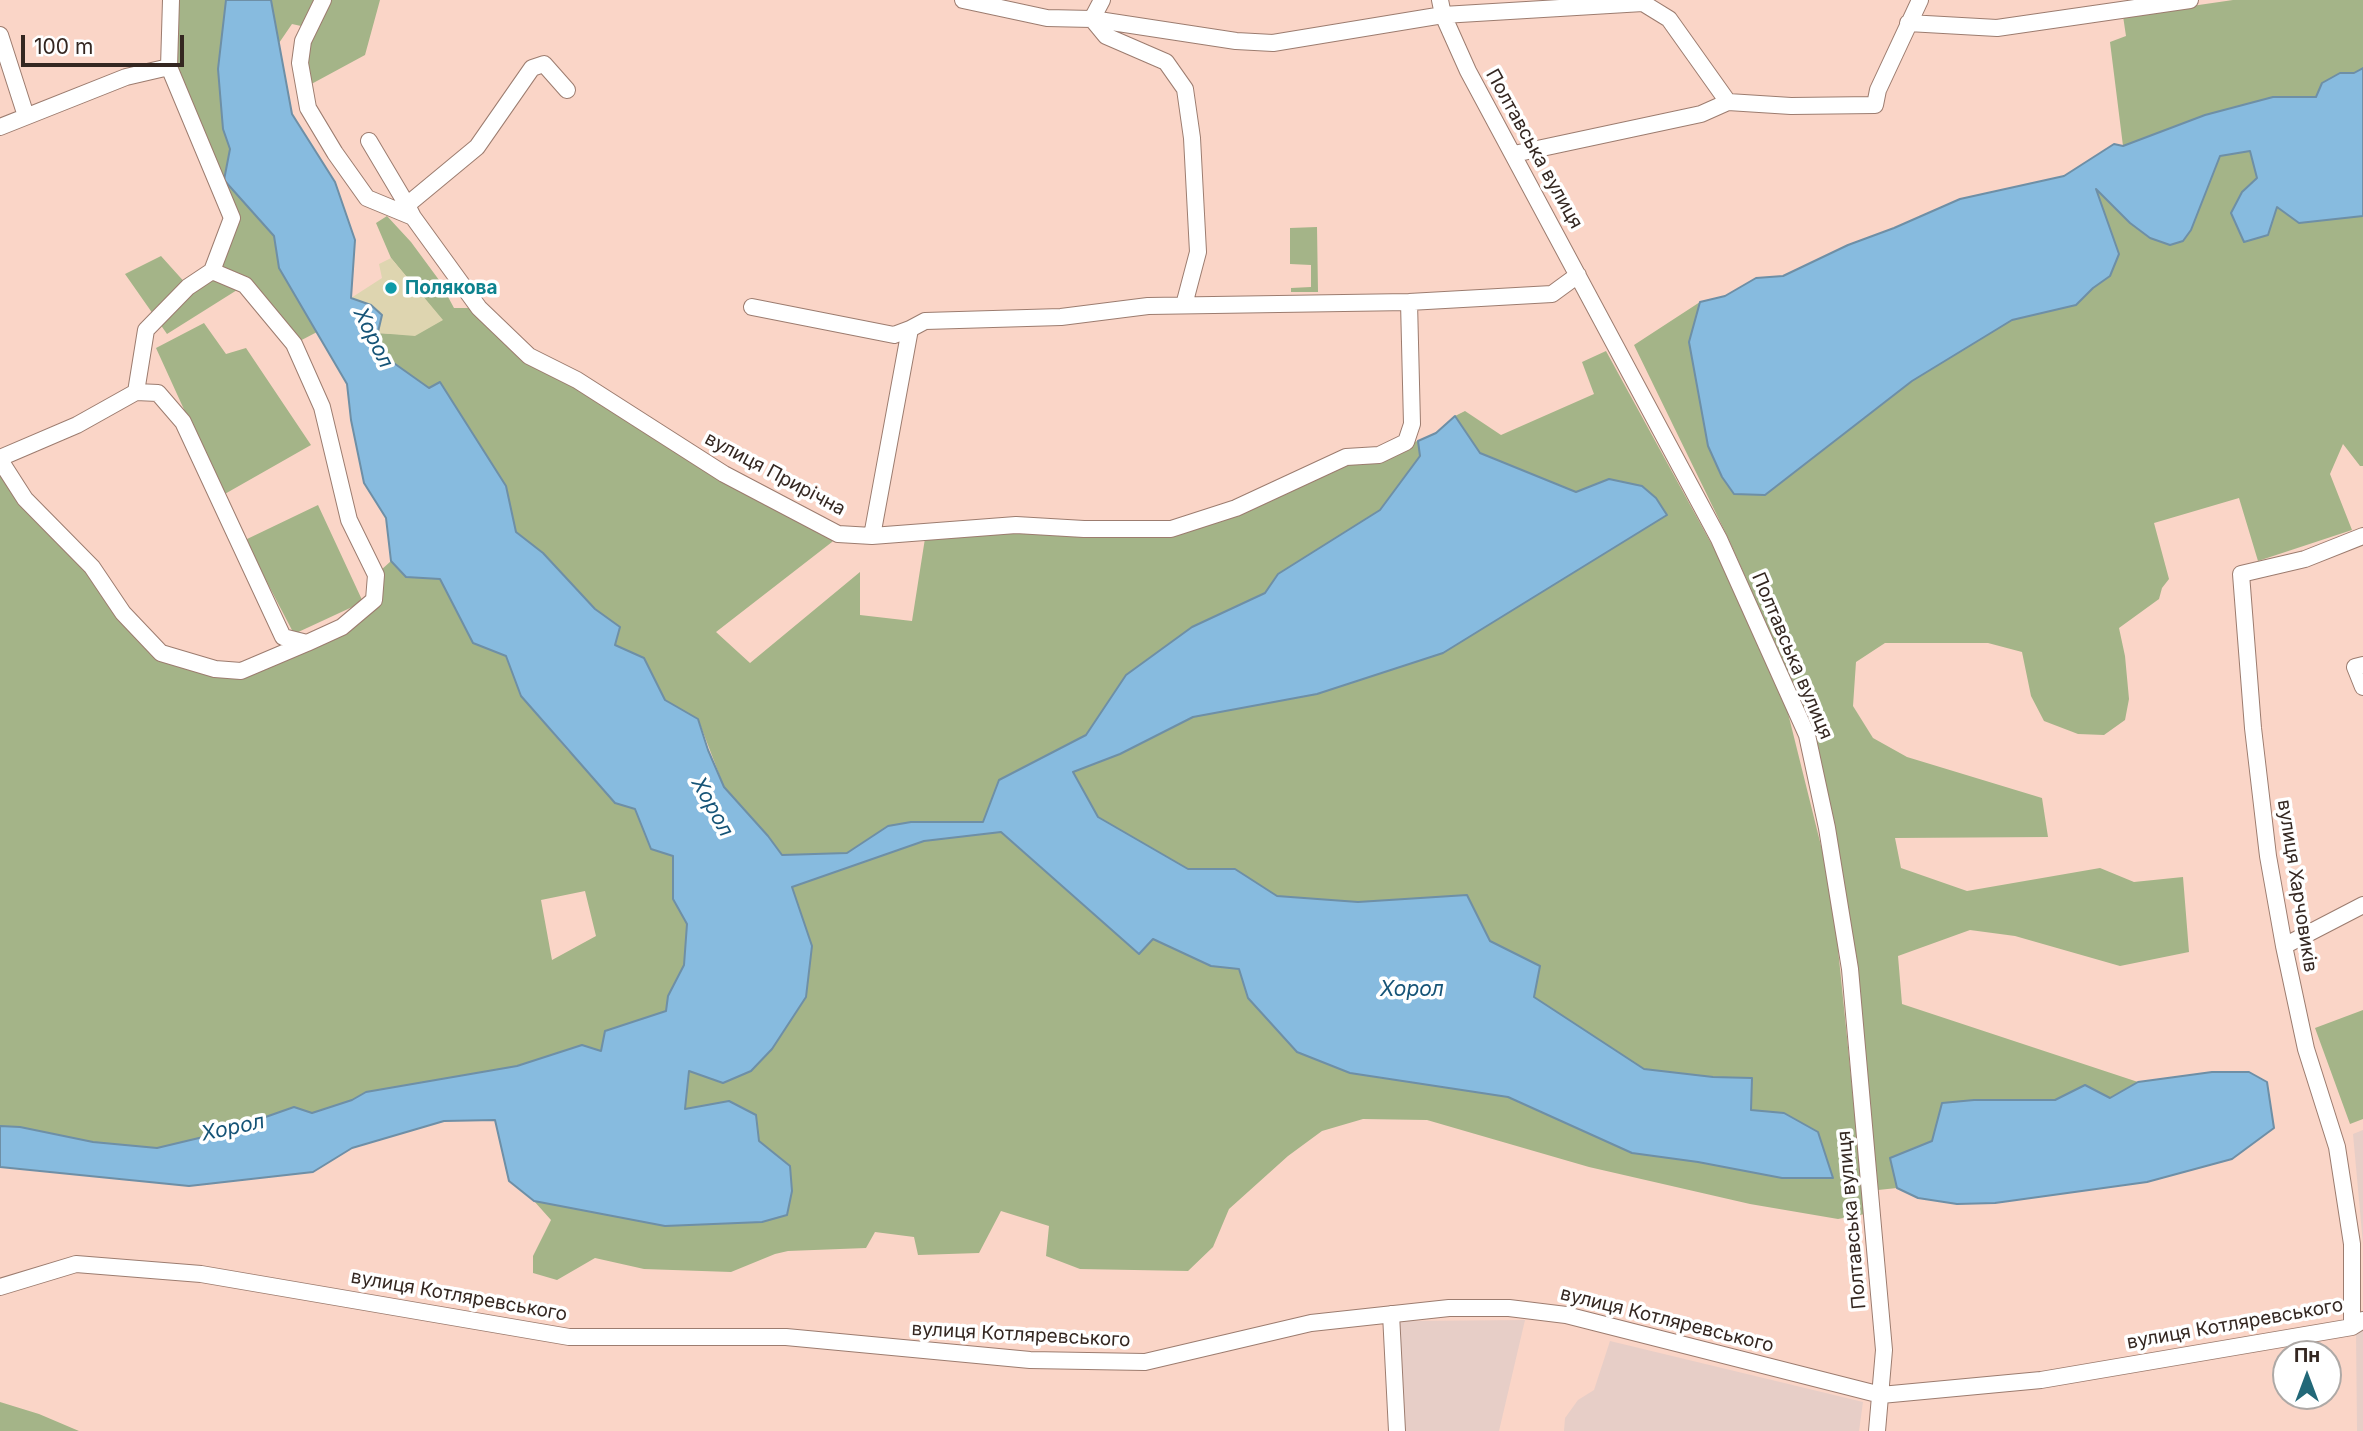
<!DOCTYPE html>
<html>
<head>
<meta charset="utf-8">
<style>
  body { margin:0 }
  #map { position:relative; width:2363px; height:1431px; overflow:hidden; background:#fad5c7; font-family:Inter,sans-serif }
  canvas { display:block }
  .north { position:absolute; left:2272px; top:1340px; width:70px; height:70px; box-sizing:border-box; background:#fff; border:2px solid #aea9a6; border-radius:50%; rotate:0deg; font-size:19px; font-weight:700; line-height:28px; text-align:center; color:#342721 }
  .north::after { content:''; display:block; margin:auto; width:24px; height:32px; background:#226878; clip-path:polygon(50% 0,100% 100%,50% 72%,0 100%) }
  .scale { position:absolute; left:21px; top:35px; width:163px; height:32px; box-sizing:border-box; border:4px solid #342721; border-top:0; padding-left:9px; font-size:21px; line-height:24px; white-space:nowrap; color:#342721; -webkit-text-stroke:5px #fff; paint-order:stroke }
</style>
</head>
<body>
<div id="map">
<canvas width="2363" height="1431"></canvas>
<div class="north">Пн</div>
<div class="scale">100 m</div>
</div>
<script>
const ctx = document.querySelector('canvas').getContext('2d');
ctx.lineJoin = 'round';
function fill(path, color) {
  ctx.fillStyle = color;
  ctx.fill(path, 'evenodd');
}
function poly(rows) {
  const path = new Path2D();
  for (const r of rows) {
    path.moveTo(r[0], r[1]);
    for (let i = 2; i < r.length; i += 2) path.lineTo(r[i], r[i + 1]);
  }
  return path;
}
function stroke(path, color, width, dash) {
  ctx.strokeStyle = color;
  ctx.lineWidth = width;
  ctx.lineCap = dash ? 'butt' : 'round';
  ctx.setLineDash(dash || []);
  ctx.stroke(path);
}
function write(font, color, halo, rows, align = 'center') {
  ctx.font = font + ' Inter,sans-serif';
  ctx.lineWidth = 7;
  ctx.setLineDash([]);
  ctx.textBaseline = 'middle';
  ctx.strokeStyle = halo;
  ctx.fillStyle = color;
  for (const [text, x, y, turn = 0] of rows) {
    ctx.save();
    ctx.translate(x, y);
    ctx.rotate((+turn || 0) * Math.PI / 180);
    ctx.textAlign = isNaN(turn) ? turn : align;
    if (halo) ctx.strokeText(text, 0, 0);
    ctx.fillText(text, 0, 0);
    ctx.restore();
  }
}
const industrial = poly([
  [2363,1130,2363,1244,2353,1134],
  [1525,1320,1499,1431,1404,1431,1399,1321],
  [2363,1330,2363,1431,2357,1431,2356,1331],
  [1610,1341,1863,1402,1859,1431,1564,1431,1565,1418,1578,1400,1594,1390]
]);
const green = poly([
  [171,0,226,0,218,69,223,129,230,149,224,180,274,236,279,268,317,332,294,344,245,285,167,334,125,274,161,256,188,286,212,271,232,218,171,66],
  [271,0,380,0,365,55,304,88,310,28,292,24,279,43],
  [2233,0,2363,0,2363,68,2354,73,2340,73,2322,83,2317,97,2273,97,2205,115,2123,146,2110,42,2126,36,2123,16],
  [2250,151,2257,178,2242,192,2276,206,2299,223,2363,216,2363,466,2360,466,2343,444,2330,474,2352,530,2258,561,2239,498,2154,523,2169,579,2162,588,2159,599,2119,628,2125,656,2129,699,2125,720,2104,735,2078,734,2044,721,2031,696,2022,652,1988,643,1885,643,1856,662,1853,706,1873,738,1907,757,2042,798,2048,837,1895,838,1901,868,1967,891,2100,868,2134,882,2183,877,2189,952,2120,966,2015,936,1970,930,1898,956,1902,1004,2138,1082,2110,1098,2085,1085,2055,1100,1974,1100,1932,1141,1891,1158,1897,1188,1878,1190,1857,959,1816,735,1729,540,1634,345,1700,302,1689,342,1708,446,1765,495,1912,381,2012,320,2076,305,2093,288,2109,276,2119,254,2095,188,2130,223,2150,238,2170,245,2191,230,2220,155],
  [387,216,411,242,439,280,454,308,479,308,529,356,838,534,832,542,716,632,750,663,860,572,860,615,912,621,926,532,1171,529,1346,457,1418,441,1421,456,1380,510,1278,574,1265,593,1192,627,1126,675,1086,735,999,780,983,822,911,822,888,826,847,854,782,855,724,787,698,719,665,700,644,658,615,645,620,627,595,609,543,553,516,532,506,486,440,382,429,388,374,349,378,333,415,335,442,320,391,258,376,223],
  [1317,227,1318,292,1291,292,1291,288,1311,287,1311,265,1290,264,1290,228],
  [204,323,226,354,246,348,311,445,223,495,156,348],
  [1606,351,1723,565,1785,701,1832,890,1865,1214,1838,1219,1750,1204,1589,1167,1427,1120,1363,1119,1322,1131,1288,1156,1229,1209,1213,1247,1188,1271,1080,1269,1046,1256,1049,1226,1001,1211,979,1253,918,1255,914,1237,875,1232,866,1248,788,1251,775,1254,731,1272,644,1269,595,1258,557,1280,533,1273,533,1256,551,1220,534,1201,665,1226,790,1166,759,1141,756,1115,729,1101,684,1109,689,1070,812,946,792,887,924,841,1001,832,1139,953,1153,939,1211,966,1240,969,1248,998,1298,1052,1350,1073,1508,1097,1632,1153,1698,1162,1784,1113,1751,1110,1752,1078,1713,1077,1644,1069,1534,997,1540,966,1490,941,1467,895,1358,902,1277,896,1234,869,1188,869,1098,817,1072,772,1120,754,1193,717,1317,694,1443,653,1666,515,1609,479,1576,493,1480,453,1455,416,1465,411,1501,435,1594,394,1582,362],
  [0,460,161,653,241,671,307,643,374,600,380,571,391,561,406,577,440,579,473,643,506,656,521,696,568,751,635,809,651,849,673,856,673,899,687,924,684,965,668,996,666,1011,605,1031,601,1052,582,1045,517,1066,366,1092,352,1100,312,1113,294,1107,220,1133,157,1148,93,1142,21,1127,0,1126],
  [585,891,596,936,552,960,541,900],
  [318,505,363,602,294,634,245,540],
  [2363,1010,2363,1119,2350,1124,2315,1028],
  [0,1402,39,1414,79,1431,0,1431]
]);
const sand = poly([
  [391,258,443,320,415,336,378,333,382,314,351,298,382,278,379,264]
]);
const water = poly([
  [226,0,271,0,292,114,335,182,355,240,351,298,371,305,382,315,374,349,429,388,440,382,506,486,516,532,543,553,595,609,620,627,615,645,644,658,665,700,698,719,708,750,724,787,768,836,782,855,847,853,888,826,911,822,983,822,999,780,1086,735,1126,675,1192,627,1265,593,1278,574,1380,510,1420,456,1418,441,1436,433,1455,416,1480,453,1576,492,1609,479,1642,486,1656,498,1667,515,1443,653,1317,694,1193,717,1120,754,1073,772,1098,817,1188,869,1235,869,1277,896,1358,902,1467,895,1490,941,1540,966,1534,997,1644,1069,1713,1077,1752,1078,1751,1110,1784,1113,1818,1132,1833,1178,1782,1178,1698,1162,1632,1153,1508,1097,1350,1073,1297,1052,1248,998,1239,969,1211,966,1153,939,1139,954,1001,832,924,841,792,887,812,946,806,997,772,1049,751,1071,723,1083,689,1071,685,1109,729,1101,756,1115,759,1141,790,1166,792,1191,787,1215,762,1222,665,1226,534,1201,509,1181,495,1120,444,1121,352,1148,313,1172,189,1186,0,1167,0,1126,20,1127,93,1142,157,1148,220,1133,294,1107,312,1113,352,1100,366,1092,517,1066,582,1045,601,1051,605,1031,666,1011,668,996,684,965,687,924,673,899,673,856,651,849,635,809,615,803,521,696,506,656,473,643,440,579,406,577,391,561,386,518,364,483,351,420,347,384,279,268,274,236,224,180,230,149,223,129,218,69,226,0],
  [2363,68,2363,216,2299,223,2277,207,2268,235,2244,242,2231,213,2242,192,2257,178,2250,151,2220,156,2191,230,2183,241,2170,245,2150,238,2130,223,2096,189,2119,254,2110,276,2093,288,2076,305,2012,320,1912,381,1765,495,1734,494,1722,477,1708,446,1689,342,1700,302,1725,296,1756,278,1783,276,1848,245,1894,228,1960,199,2064,176,2114,144,2123,146,2205,115,2273,97,2316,97,2322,83,2340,73,2354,73,2363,68],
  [2212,1072,2249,1072,2267,1082,2274,1128,2232,1159,2147,1182,1995,1203,1957,1204,1918,1198,1897,1188,1890,1158,1932,1141,1942,1103,1974,1100,2055,1100,2085,1085,2110,1098,2138,1082,2212,1072]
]);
const minor = poly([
  [323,0,303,41,300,63,308,108,335,153,367,198,413,217,479,308,529,356,577,380,724,474,838,534,872,536,1016,525,1084,529,1171,529,1236,508,1346,457,1379,455,1406,442,1412,424,1409,302],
  [963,0,1047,18,1092,19,1236,41,1273,43,1443,15,1643,3,1669,19,1728,102],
  [1102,0,1092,19,1106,36,1166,62,1185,89,1192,138,1198,252,1184,305],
  [1440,0,1443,15,1468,71,1719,539,1807,735,1827,828,1850,969,1884,1350,1877,1431],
  [1908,23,1997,28,2190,0],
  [0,35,26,116],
  [0,127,126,77,169,67],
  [369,141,407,205],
  [1514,154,1701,114,1728,102,1791,106,1875,105,1878,90,1920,0],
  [413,217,407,205,477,147,532,68,544,64,567,90],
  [752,307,894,335,910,329],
  [136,392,146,330,188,287,212,271],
  [0,458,77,425,136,392,158,393,183,422,283,637,307,643,342,627,374,600,376,575,349,520,322,407,294,344,245,285,212,271,232,218,169,67,171,0],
  [0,460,25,499,92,567,123,613,161,653,215,669,241,671,307,643],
  [872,536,910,329,925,321,1061,317,1148,306,1409,302,1552,294,1578,275],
  [2363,665,2355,667,2363,687],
  [2284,946,2363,905],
  [0,1287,76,1264,201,1274,569,1337,786,1337,1030,1360,1145,1362,1311,1323,1449,1308,1509,1308,1566,1315,1881,1395,2041,1380,2352,1327,2363,1320],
  [1391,1314,1397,1431],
  [2352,1327,2352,1244,2337,1147,2306,1049,2284,946,2268,856,2253,728,2241,574,2305,559,2363,536]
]);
const markers = [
  [391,288,7,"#0f9aa8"]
];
const streetNames = [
  ["Полтавська вулиця",1534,149,61],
  ["вулиця Прирічна",775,474,28],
  ["Полтавська вулиця",1792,656,67],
  ["вулиця Харчовиків",2297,886,81],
  ["Полтавська вулиця",1852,1220,-95],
  ["вулиця Котляревського",459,1296,10],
  ["вулиця Котляревського",1667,1320,14],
  ["вулиця Котляревського",2235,1324,-10],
  ["вулиця Котляревського",1021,1335,3]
];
const cultureNames = [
  ["Полякова",405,288]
];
const waterNames = [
  ["Хорол",373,338,64],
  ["Хорол",712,807,61],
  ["Хорол",1412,990],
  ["Хорол",233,1128,-12]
];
fill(industrial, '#e7cec7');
fill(green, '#a4b488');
fill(sand, '#ded5b0');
fill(water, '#87bbdf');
stroke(water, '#6e8fa6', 2);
stroke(minor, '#9c7c6f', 18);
stroke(minor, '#fff', 16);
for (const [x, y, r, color] of markers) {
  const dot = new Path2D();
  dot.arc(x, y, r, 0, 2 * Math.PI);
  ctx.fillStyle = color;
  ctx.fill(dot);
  stroke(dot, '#fff', 2.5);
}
write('19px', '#342721', '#fff', streetNames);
write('bold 19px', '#0d838f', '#fff', cultureNames, 'left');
write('italic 21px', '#165477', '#fff', waterNames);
</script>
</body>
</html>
